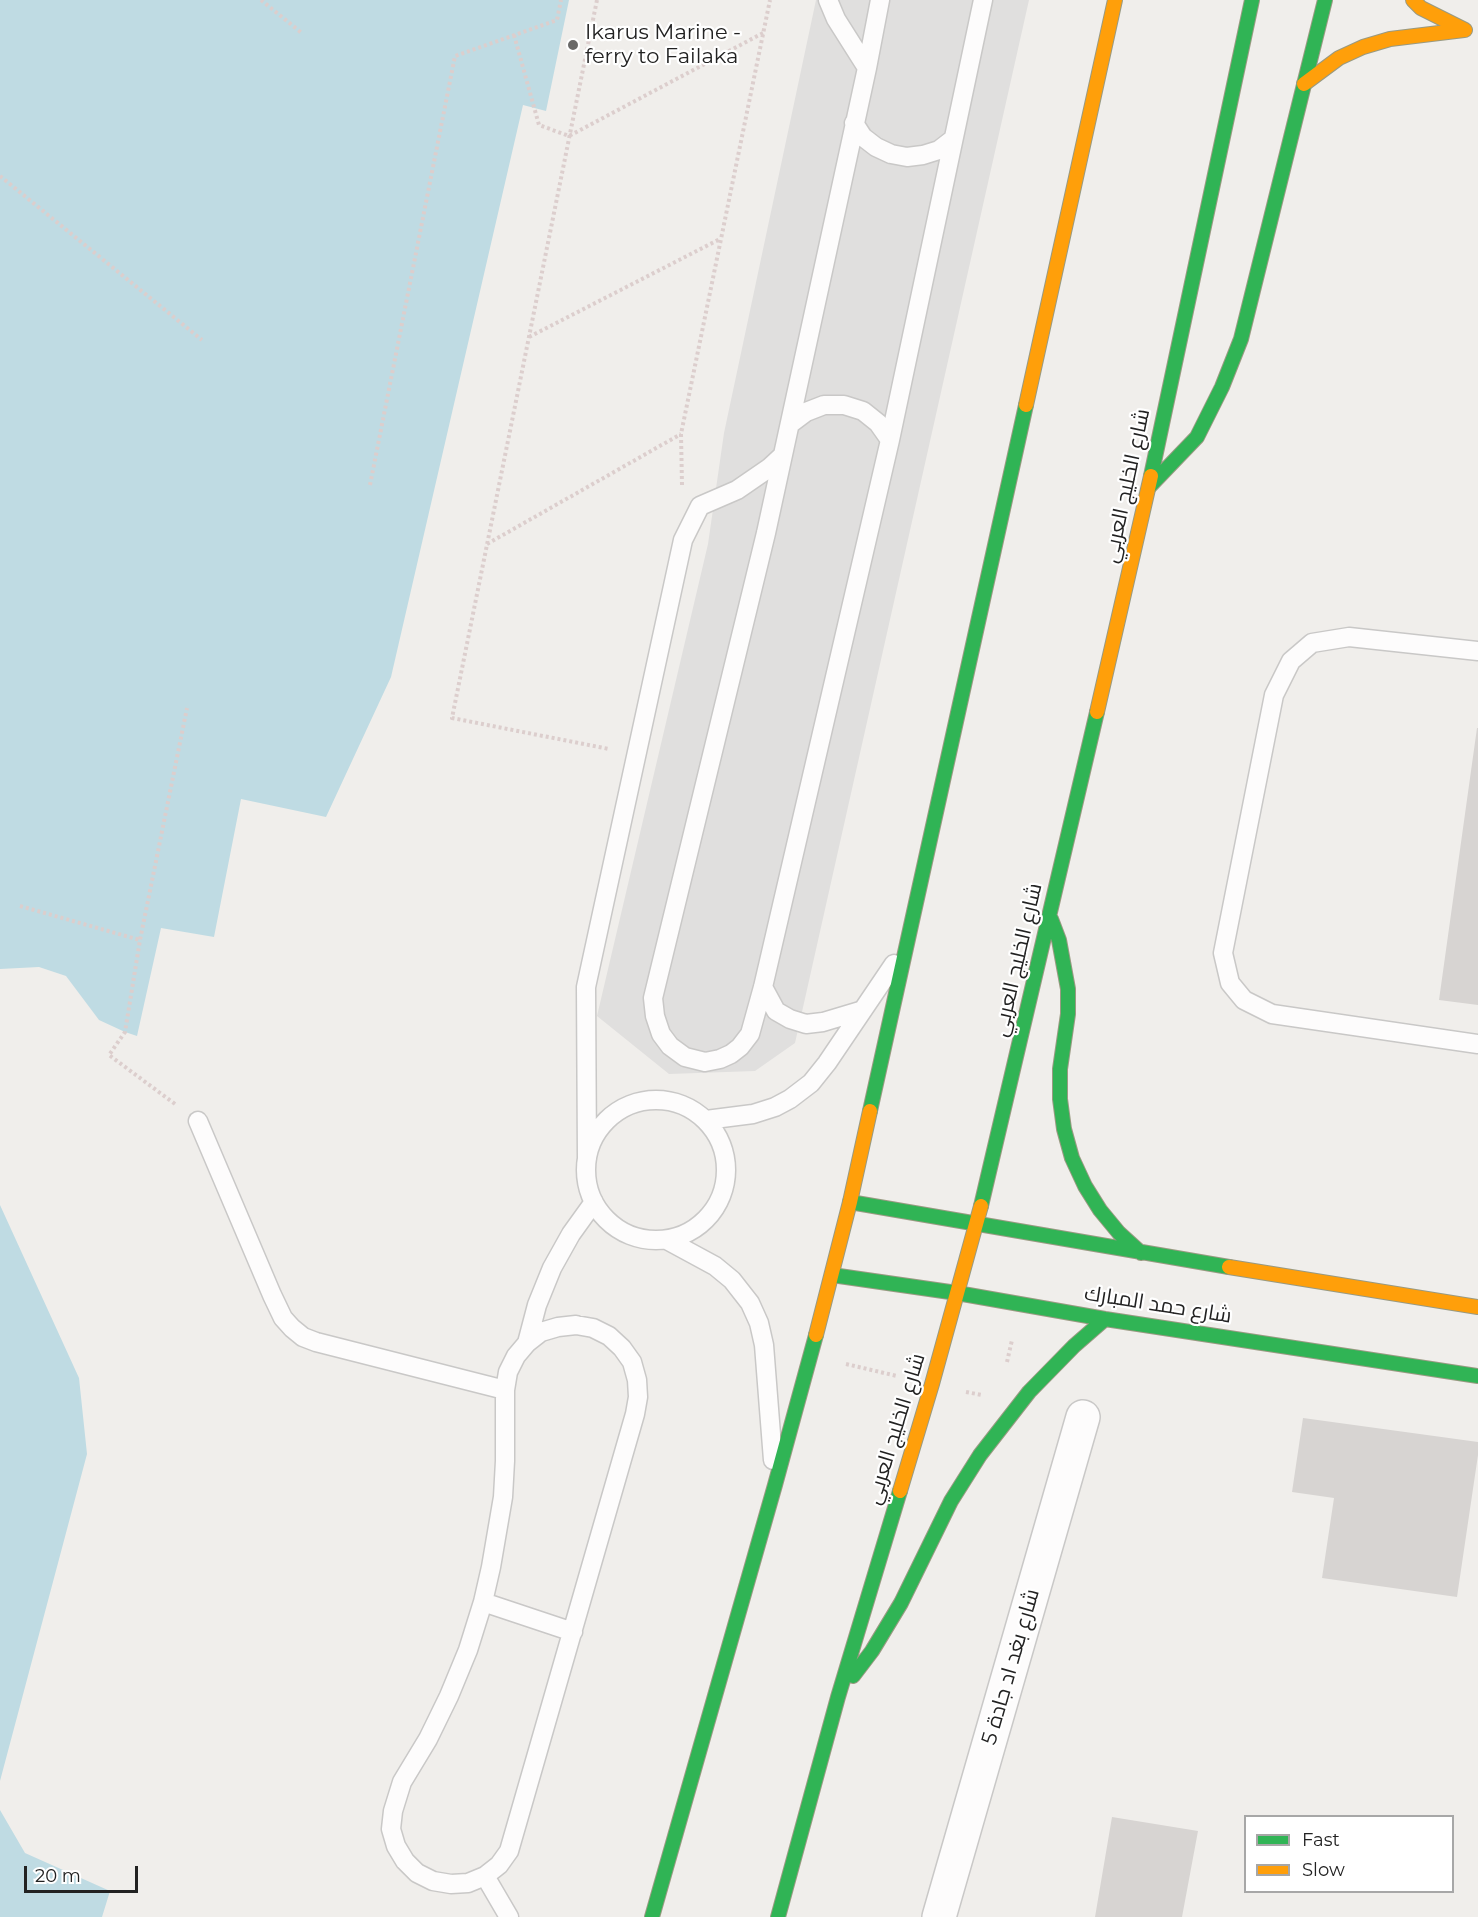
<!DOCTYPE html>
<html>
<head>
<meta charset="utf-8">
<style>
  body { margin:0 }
  #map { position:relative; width:1478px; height:1917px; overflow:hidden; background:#f0eeeb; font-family:Montserrat,sans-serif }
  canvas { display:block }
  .legend { position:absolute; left:1244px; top:1815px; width:210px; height:78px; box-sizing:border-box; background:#fff; border:2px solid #a7a7a7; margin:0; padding:8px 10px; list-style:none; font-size:18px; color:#222 }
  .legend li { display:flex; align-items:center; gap:12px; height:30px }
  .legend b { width:30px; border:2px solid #a7a7a7 }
  .scale { position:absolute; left:24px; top:1866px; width:114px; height:27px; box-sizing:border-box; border:3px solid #222; border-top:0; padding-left:8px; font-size:18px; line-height:21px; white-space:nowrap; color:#222; -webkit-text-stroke:4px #fff; paint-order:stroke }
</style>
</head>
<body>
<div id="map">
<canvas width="1478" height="1917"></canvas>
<ul class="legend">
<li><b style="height:8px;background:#30b455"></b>Fast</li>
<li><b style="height:8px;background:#ff9f0a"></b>Slow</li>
</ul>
<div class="scale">20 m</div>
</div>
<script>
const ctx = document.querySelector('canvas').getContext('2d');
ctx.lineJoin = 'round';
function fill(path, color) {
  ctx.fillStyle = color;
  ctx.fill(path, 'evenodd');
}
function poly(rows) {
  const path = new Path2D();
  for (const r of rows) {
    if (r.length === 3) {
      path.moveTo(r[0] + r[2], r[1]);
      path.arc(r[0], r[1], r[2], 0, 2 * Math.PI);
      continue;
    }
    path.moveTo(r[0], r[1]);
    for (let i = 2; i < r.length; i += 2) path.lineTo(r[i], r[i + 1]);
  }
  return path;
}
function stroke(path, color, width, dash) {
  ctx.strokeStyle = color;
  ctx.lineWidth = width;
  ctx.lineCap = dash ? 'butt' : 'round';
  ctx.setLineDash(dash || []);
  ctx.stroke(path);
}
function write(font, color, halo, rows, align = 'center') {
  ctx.font = font + ' Montserrat,Cairo,sans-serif';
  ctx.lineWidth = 4.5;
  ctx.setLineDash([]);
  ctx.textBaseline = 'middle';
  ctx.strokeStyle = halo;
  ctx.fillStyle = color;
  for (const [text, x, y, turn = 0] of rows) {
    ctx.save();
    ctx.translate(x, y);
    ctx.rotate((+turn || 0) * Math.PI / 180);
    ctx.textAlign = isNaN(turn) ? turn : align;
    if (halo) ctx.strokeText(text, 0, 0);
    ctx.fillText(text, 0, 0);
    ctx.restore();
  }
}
const parking = poly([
  [816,0,1029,0,795,1043,755,1071,669,1074,597,1016,708,544,724,433]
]);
const water = poly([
  [0,0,569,0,546,111,523,105,391,677,326,817,241,799,214,937,161,928,137,1036,125,1032,99,1020,66,976,39,967,0,969],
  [0,1205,79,1378,87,1454,0,1781],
  [0,1810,25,1853,110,1891,102,1917,0,1917]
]);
const building = poly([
  [1477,728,1478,728,1478,1005,1439,1000],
  [1303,1418,1478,1442,1478,1455,1457,1597,1322,1578,1334,1498,1292,1492],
  [1112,1817,1198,1831,1182,1917,1095,1917]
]);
const path = poly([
  [261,0,303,34],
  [597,0,452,718,609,749],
  [514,35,539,125,569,136,763,33],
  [0,176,202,340],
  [529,337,720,239],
  [370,485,455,56,557,20,561,0],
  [682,485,681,434,770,0],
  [487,544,681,434],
  [20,906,140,940],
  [175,1104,109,1055,125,1032,140,940,187,708],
  [1007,1362,1012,1340],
  [846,1364,897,1376],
  [966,1392,982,1395]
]);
const lane = poly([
  [828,0,836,19,867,68],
  [880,0,867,68,766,533,653,998,655,1016,661,1034,670,1046,685,1057,705,1062,720,1059,731,1054,740,1047,750,1034,763,987,890,440,983,0],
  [854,123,863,137,876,147,891,154,907,157,923,155,939,150,952,140],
  [790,424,806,412,824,405,844,405,863,411,878,423,890,440],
  [1478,651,1349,637,1312,643,1291,661,1274,695,1223,953,1230,983,1244,1000,1272,1014,1478,1044],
  [763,987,776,1011,790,1019,806,1024,823,1022,863,1010],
  [656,1170,70],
  [706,1120,753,1114,775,1107,790,1099,811,1083,827,1063,894,964],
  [198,1121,272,1295,283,1318,292,1328,303,1337,316,1342,505,1390],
  [587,1159,586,987,683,540,700,506,737,490,769,468,783,455],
  [667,1240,715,1266,732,1280,750,1303,759,1323,764,1345,773,1460],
  [576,1325,593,1328,609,1336,622,1348,632,1362,637,1380,638,1397,635,1414,509,1851,499,1865,485,1876,468,1883,451,1884,433,1881,417,1873,405,1861,396,1846,391,1829,393,1811,402,1782,428,1739,449,1696,468,1650,483,1602,491,1567,503,1497,505,1461,505,1390,508,1372,516,1356,527,1343,541,1332,558,1327,576,1325],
  [527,1343,537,1305,552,1268,571,1234,594,1202],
  [483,1602,573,1632],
  [485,1876,509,1917]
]);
const street = poly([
  [939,1917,1083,1417]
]);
const fast = poly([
  [1151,476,1252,0],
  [1149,487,1197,437,1222,387,1241,339,1325,0],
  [1051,919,1059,940,1068,989,1068,1014,1060,1069,1060,1099,1064,1129,1072,1158,1085,1186,1100,1210,1119,1233,1141,1253],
  [870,1111,1026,405],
  [850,1202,1229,1267],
  [981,1206,1097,712],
  [832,1275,957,1293,1105,1319,1478,1376],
  [853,1676,872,1651,901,1603,951,1501,980,1455,1029,1392,1074,1346,1105,1319],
  [652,1917,775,1485,816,1335],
  [778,1917,838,1697,900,1491]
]);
const slow = poly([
  [1413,0,1421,8,1465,30],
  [1304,84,1339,58,1363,47,1390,39,1464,30],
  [1026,405,1115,0],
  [1097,712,1151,476],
  [1229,1267,1478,1307],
  [816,1335,850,1202,870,1111],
  [900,1491,932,1384,981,1206]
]);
const markers = [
  [573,45,6,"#6a6968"]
];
const poiNames = [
  ["Ikarus Marine -",585,33],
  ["ferry to Failaka",585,57]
];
const streetNames = [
  ["شارع الخليج العربي",1127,486,-78],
  ["شارع الخليج العربي",1018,960,-77],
  ["شارع حمد المبارك",1158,1305,9],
  ["شارع الخليج العربي",896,1429,-73],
  ["شارع بغد اد جادة 5",1011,1667,-74]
];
fill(parking, '#e0dfde');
fill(water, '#bfdbe3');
fill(building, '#d7d4d2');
stroke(lane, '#c9c8c7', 21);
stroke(street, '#c9c8c7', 36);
stroke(fast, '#999a82', 16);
stroke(slow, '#999a82', 16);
stroke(path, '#dccecd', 4, [3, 3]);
stroke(lane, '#fdfcfc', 18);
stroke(street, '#fdfcfc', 33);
stroke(fast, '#30b455', 14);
stroke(slow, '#ff9f0a', 14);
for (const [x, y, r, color] of markers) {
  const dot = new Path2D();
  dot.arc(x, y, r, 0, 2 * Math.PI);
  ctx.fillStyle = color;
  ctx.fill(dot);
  stroke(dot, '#fff', 2);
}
write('21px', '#222', '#fff', poiNames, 'left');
write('21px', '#222', '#fff', streetNames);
</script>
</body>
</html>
